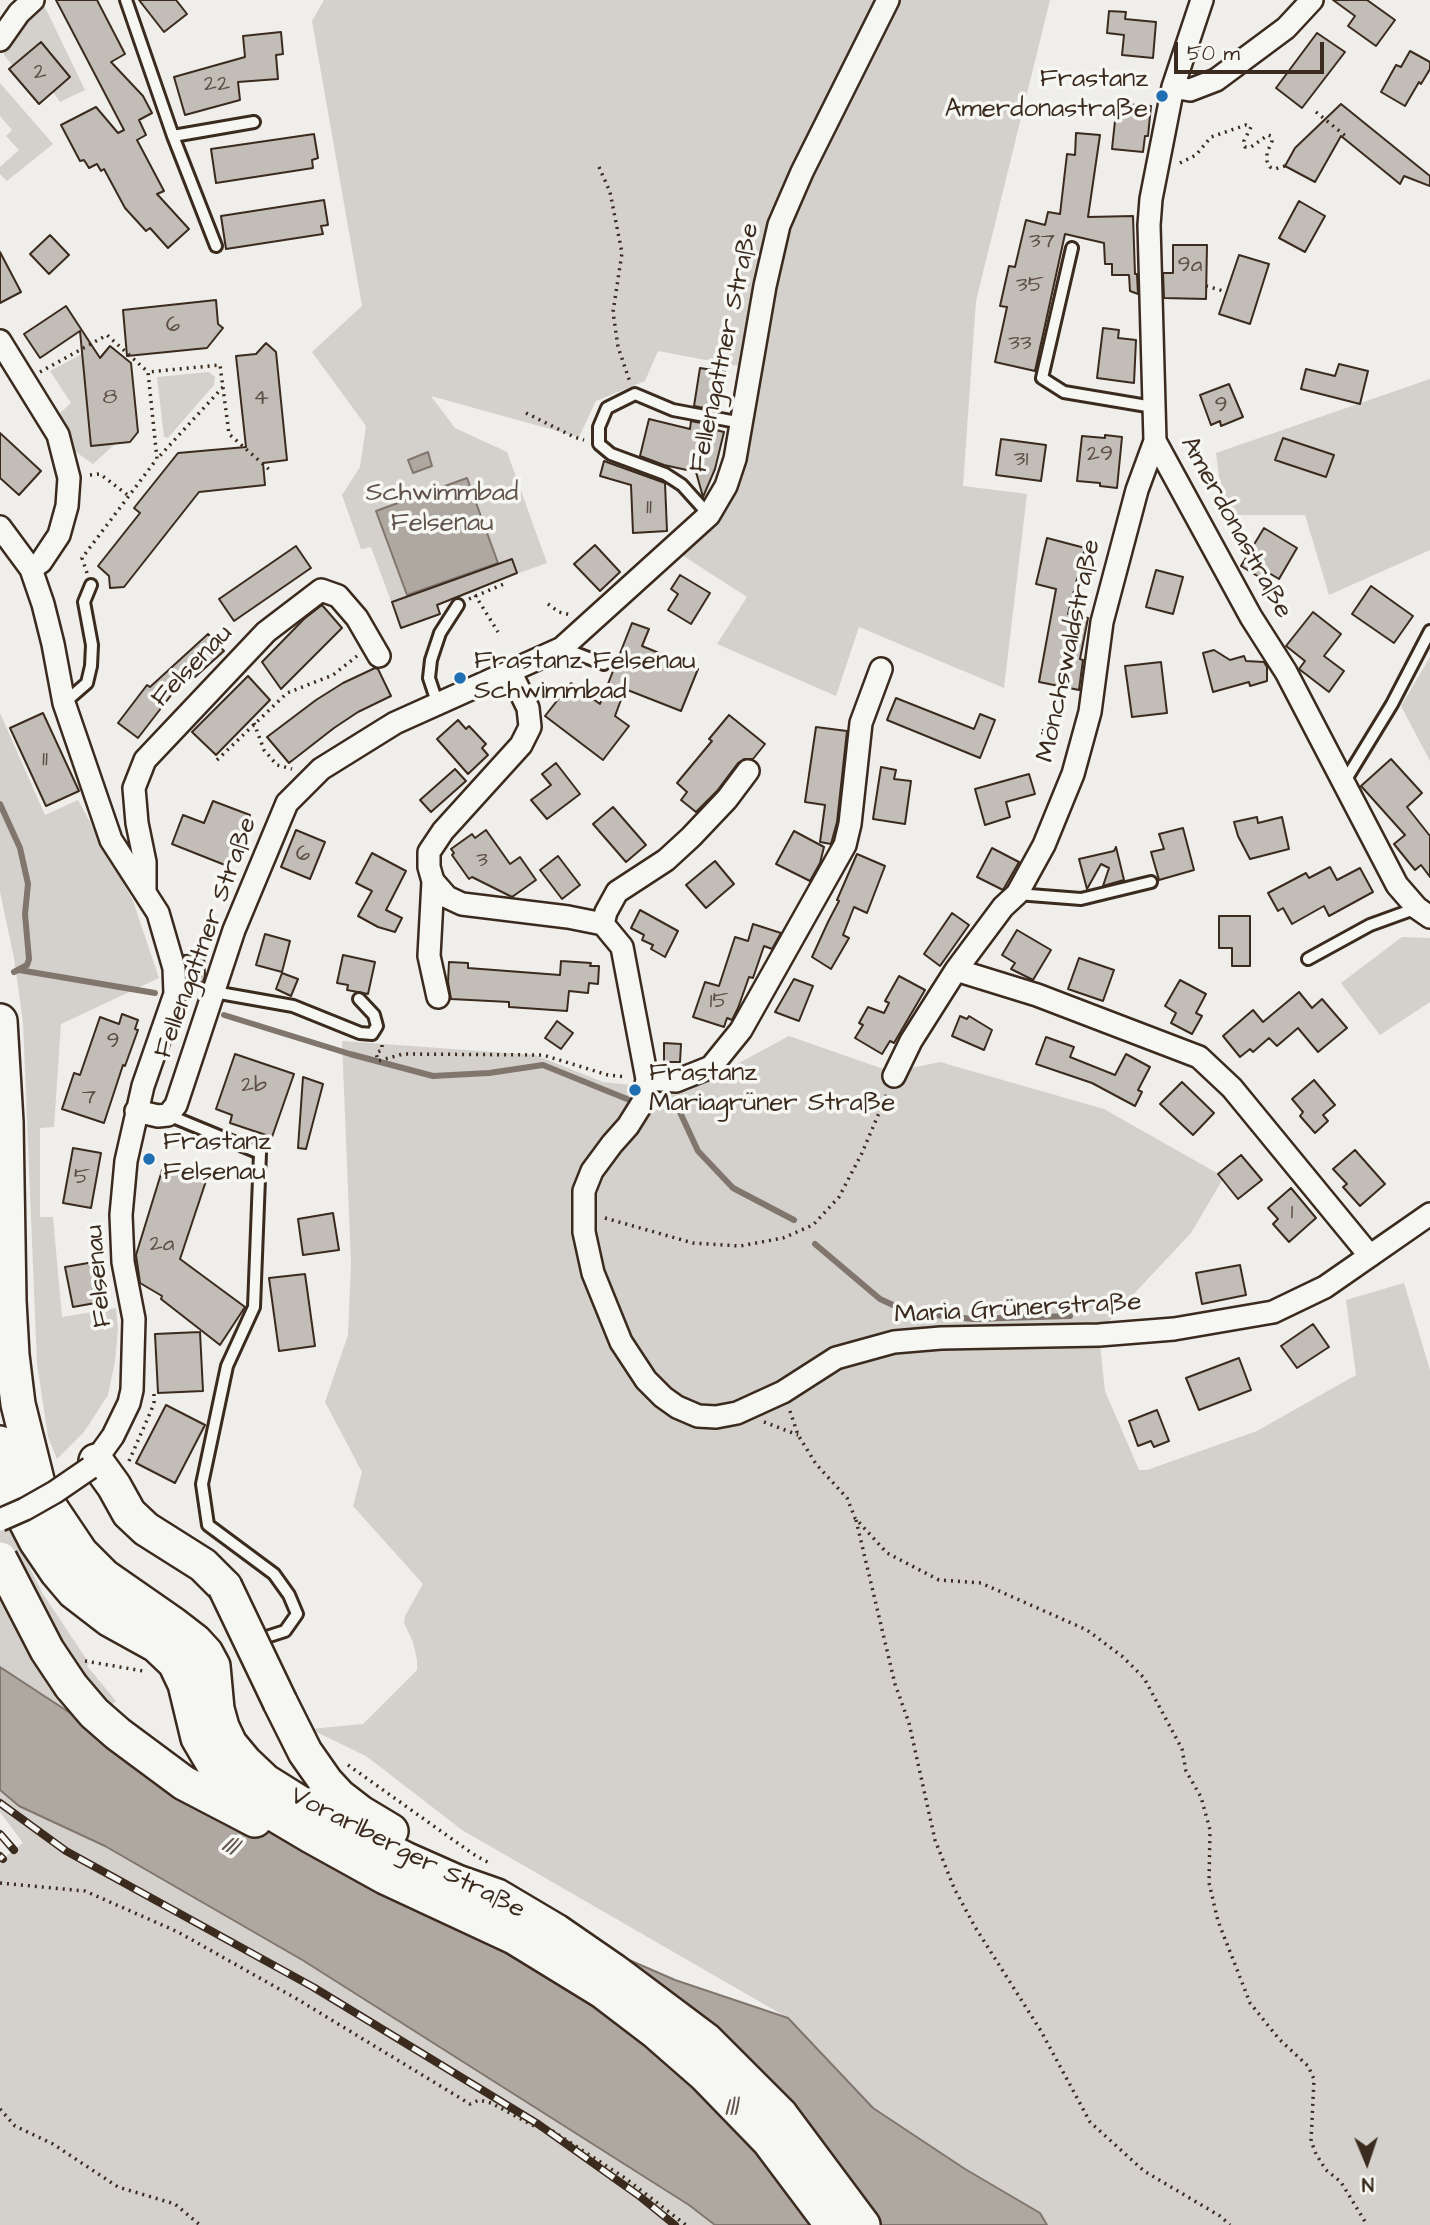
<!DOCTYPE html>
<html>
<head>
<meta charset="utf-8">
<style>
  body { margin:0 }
  #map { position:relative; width:1430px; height:2225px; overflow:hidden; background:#efeeea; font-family:"Architects Daughter",sans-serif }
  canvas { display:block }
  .north { position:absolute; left:1332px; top:2127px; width:70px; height:70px; -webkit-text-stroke:5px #f6f6f2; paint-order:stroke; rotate:178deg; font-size:19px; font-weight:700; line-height:28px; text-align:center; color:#3b2a1e }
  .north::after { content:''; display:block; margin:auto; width:24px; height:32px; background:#3b2a1e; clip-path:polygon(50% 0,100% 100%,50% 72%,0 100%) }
  .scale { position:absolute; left:1174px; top:42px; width:150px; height:32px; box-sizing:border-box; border:4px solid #3b2a1e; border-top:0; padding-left:9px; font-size:21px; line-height:24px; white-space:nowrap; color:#3b2a1e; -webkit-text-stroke:5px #f6f6f2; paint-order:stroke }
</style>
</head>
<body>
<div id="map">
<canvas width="1430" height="2225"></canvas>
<div class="north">N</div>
<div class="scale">50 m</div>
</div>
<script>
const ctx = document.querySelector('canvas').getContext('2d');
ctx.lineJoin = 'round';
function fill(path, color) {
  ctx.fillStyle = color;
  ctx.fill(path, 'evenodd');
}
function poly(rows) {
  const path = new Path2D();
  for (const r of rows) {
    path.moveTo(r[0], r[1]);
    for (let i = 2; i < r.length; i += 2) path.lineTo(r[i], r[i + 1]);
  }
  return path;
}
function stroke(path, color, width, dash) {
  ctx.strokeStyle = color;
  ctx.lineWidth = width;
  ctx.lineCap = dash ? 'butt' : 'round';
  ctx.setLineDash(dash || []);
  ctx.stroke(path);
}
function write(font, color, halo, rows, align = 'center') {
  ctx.font = font + ' "Architects Daughter",sans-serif';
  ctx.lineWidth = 7;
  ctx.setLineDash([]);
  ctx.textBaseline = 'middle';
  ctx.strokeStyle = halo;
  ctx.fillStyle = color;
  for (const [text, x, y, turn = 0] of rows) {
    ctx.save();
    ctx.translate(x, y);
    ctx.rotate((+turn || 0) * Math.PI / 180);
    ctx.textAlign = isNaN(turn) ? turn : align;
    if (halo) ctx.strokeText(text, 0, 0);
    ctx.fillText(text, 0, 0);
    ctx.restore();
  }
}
const green = poly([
  [324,0,1050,0,976,301,963,486,1027,494,1004,688,859,627,836,696,717,644,747,597,665,544,709,496,721,474,738,366,658,351,645,381,596,401,579,437,431,396,455,428,507,452,547,563,480,587,480,590,438,605,440,614,401,628,371,547,361,549,342,495,360,467,366,426,312,352,362,306,312,21],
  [42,1,85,90,60,102,53,92,70,77,41,43,13,66,4,55,5,48],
  [0,83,53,144,7,181,0,174,0,167,19,150,6,136,12,130,0,116],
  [82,354,91,446,115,444,93,464,73,450,59,414,71,403,50,371],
  [209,372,215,377,214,385,168,438,164,437,157,377],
  [1430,379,1430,550,1329,595,1305,515,1224,515,1216,453],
  [1430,657,1430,761,1401,706],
  [0,713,45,815,78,800,133,901,159,978,61,1024,54,1127,40,1128,40,1217,53,1217,62,1317,116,1308,118,1329,115,1362,108,1395,84,1432,57,1459,48,1437,37,1364,23,1022,14,958,0,892],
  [1402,937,1430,938,1430,1002,1380,1035,1341,983],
  [789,1036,892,1072,940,1062,1104,1109,1224,1177,1191,1233,1115,1314,1099,1335,1105,1391,1139,1470,1147,1470,1257,1431,1356,1375,1346,1300,1404,1283,1430,1370,1430,2225,1047,2225,1040,2213,965,2169,873,2108,788,2018,462,1830,366,1756,310,1729,363,1724,417,1670,417,1660,413,1642,404,1623,405,1616,423,1584,353,1506,362,1472,325,1402,348,1335,351,1264,342,1041,535,1055,603,1082,687,1091],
  [0,1493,20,1548,43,1594,89,1663,87,1666,116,1701,87,1724,0,1667],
  [0,1790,19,1806,105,1846,304,1961,689,2205,715,2225,0,2225,0,1861,23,1843,0,1812]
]);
const water = poly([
  [428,452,432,466,413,473,408,460,428,452],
  [467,478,498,563,407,595,376,511,467,478],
  [0,1667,87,1724,675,1980,788,2018,873,2108,965,2169,1040,2213,1047,2225,715,2225,689,2205,304,1961,105,1846,19,1806,0,1790,0,1667]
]);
const stream = poly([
  [0,804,20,848,28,884,25,914,29,959,27,965,14,972],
  [19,970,155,993],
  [224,1015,350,1054,433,1076,489,1073,543,1065,627,1099],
  [663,1101,678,1108,698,1151,733,1188,794,1220],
  [815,1244,880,1299,908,1312,973,1319,1070,1316]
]);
const building = poly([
  [56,0,97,0,125,54,111,62,143,96,152,113,139,120,146,135,137,140,164,191,157,194,189,229,168,248,150,228,146,231,125,208,104,169,101,171,97,164,89,168,84,160,80,161,61,125,96,107,118,133,124,130,56,0],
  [139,0,176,0,187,14,164,32,139,0],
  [1333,0,1367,0,1395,20,1376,46,1348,26,1355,16,1333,0],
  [1109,11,1126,12,1125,19,1156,22,1153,58,1122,55,1124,35,1107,33,1109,11],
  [281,32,283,54,276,55,278,79,238,82,240,100,185,115,174,77,245,57,243,36,281,32],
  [1317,33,1345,52,1302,108,1276,88,1317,33],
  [41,42,70,77,39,104,9,69,41,42],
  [1410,51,1430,62,1430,69,1421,84,1419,82,1405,106,1381,92,1396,65,1401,67,1410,51],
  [1123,104,1151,106,1148,136,1145,136,1143,152,1112,149,1115,121,1121,121,1123,104],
  [1341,104,1430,176,1430,186,1404,176,1400,184,1341,136,1315,182,1285,166,1295,148,1341,104],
  [1076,133,1100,135,1088,217,1133,216,1135,274,1137,274,1138,294,1130,291,1129,275,1112,275,1112,264,1105,264,1104,243,1065,234,1035,371,995,362,1007,307,1000,306,1009,266,1015,267,1026,220,1045,225,1048,212,1060,214,1067,154,1075,155,1076,133],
  [314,134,318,158,312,160,313,168,216,183,211,149,314,134],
  [324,200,328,225,321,226,323,234,226,249,221,216,324,200],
  [1299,201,1325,216,1305,252,1279,238,1299,201],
  [50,235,69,255,49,274,30,254,50,235],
  [1173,245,1207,245,1206,299,1164,298,1163,273,1173,273,1173,245],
  [0,252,21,292,0,303,0,252],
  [1239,255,1269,264,1250,324,1219,314,1239,255],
  [216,300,218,324,223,328,207,348,127,356,123,310,216,300],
  [66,306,100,358,110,346,131,363,138,432,130,442,91,446,80,331,40,358,24,334,66,306],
  [1103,328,1119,330,1118,338,1136,340,1134,383,1097,378,1103,328],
  [266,343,276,352,287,460,263,463,265,485,199,492,124,587,110,588,109,576,98,566,140,513,134,508,178,453,246,447,236,356,256,354,266,343],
  [1339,364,1368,371,1360,404,1301,389,1306,369,1335,376,1339,364],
  [700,368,725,372,719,411,694,406,700,368],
  [1229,384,1243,417,1221,426,1220,421,1211,425,1200,395,1229,384],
  [649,419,690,429,691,421,717,426,716,430,724,432,715,469,703,497,696,472,664,465,640,456,649,419],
  [0,433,41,471,19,495,0,478,0,433],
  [1105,435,1122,437,1117,488,1100,486,1100,483,1077,481,1082,436,1105,438,1105,435],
  [1283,438,1334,455,1326,477,1275,460,1283,438],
  [1001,439,1046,445,1041,481,996,475,1001,439],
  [604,461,665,483,667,531,633,533,631,485,600,476,604,461],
  [1264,528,1297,548,1279,579,1269,573,1264,580,1241,566,1264,528],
  [1047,538,1085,548,1068,614,1088,618,1080,659,1083,660,1079,690,1039,682,1056,589,1036,584,1047,538],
  [595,545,620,572,600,591,574,564,595,545],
  [296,546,311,568,234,621,219,599,296,546],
  [512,559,517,573,437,605,440,614,401,628,392,602,512,559],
  [1156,570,1183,577,1173,614,1146,607,1156,570],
  [680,575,710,593,691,624,668,610,678,594,671,589,680,575],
  [1371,586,1413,616,1394,643,1352,614,1371,586],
  [322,605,342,628,281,689,262,662,304,619,322,605],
  [1313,612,1341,634,1324,656,1344,671,1329,692,1299,669,1305,661,1286,646,1313,612],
  [632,623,649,629,642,646,698,669,681,711,625,689,615,716,629,726,603,760,545,716,571,683,600,704,632,623],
  [208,634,224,651,195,677,193,675,184,683,182,681,138,738,118,723,147,685,150,687,208,634],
  [1214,650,1230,660,1244,656,1246,661,1264,662,1267,667,1267,681,1250,686,1249,682,1213,692,1203,653,1214,650],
  [1161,662,1167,713,1132,717,1125,666,1161,662],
  [375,668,378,669,391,696,358,712,334,728,289,763,267,737,316,700,343,683,375,668],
  [248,676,270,700,216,755,192,732,248,676],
  [896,698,974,729,980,714,995,720,980,758,887,720,896,698],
  [43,713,79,791,46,806,10,728,43,713],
  [729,715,765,744,753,759,744,759,738,763,717,791,696,812,681,800,687,792,677,783,712,741,709,739,729,715],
  [458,720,466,729,469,726,486,744,482,748,488,755,468,774,437,739,458,720],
  [816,727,847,731,837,822,831,844,820,842,825,805,805,802,816,727],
  [1391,759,1422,793,1407,807,1430,836,1430,877,1421,865,1415,870,1394,844,1405,835,1361,786,1391,759],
  [556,763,580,794,547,819,531,800,551,785,542,774,556,763],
  [881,767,896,770,894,779,911,781,905,824,873,819,881,767],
  [455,769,466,781,431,812,420,800,455,769],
  [1029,774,1035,794,1006,802,1010,817,985,825,975,789,1029,774],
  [213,801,250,815,230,867,172,844,183,815,204,823,213,801],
  [613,807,646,845,626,862,593,824,613,807],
  [1257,817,1258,823,1282,817,1289,849,1250,859,1238,836,1234,822,1257,817],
  [1183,828,1194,870,1159,880,1151,852,1164,849,1159,834,1183,828],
  [296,830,325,842,310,879,281,867,296,830],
  [486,830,510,864,520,857,536,880,512,897,472,877,469,879,452,855,454,853,451,849,472,834,475,838,486,830],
  [794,831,824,847,820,863,810,881,776,864,794,831],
  [1116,847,1124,880,1103,886,1109,868,1101,864,1087,889,1079,859,1114,851,1116,847],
  [992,848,1019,862,1003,890,977,877,992,848],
  [372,853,406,871,386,910,402,918,395,932,378,927,358,916,372,891,356,883,372,853],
  [857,854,885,866,867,913,854,907,843,935,849,938,831,969,812,957,828,922,839,901,837,900,857,854],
  [558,856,580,885,562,899,540,870,558,856],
  [715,861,734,884,706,908,686,885,715,861],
  [1330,867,1337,880,1360,868,1373,892,1329,916,1324,906,1292,924,1283,908,1278,911,1268,893,1306,873,1309,878,1330,867],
  [640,910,678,931,665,957,651,949,653,945,642,940,644,935,631,928,640,910],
  [952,913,969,925,940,966,924,954,952,913],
  [1219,916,1250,916,1250,966,1232,966,1232,948,1219,948,1219,916],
  [753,924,781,933,772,949,764,946,753,978,749,977,738,1008,732,1020,727,1018,724,1027,693,1017,705,982,719,986,735,937,748,941,753,924],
  [1017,930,1051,950,1033,980,1011,969,1015,963,1002,955,1017,930],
  [265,934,290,941,282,972,256,965,265,934],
  [204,954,205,976,203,982,188,983,184,955,204,954],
  [343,955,375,962,368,994,347,990,348,985,337,983,343,955],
  [1079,958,1114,970,1103,1001,1068,989,1079,958],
  [561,961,591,963,590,966,599,966,598,984,589,983,588,993,569,991,567,1011,509,1007,509,1002,451,999,448,982,449,962,468,963,468,968,560,975,561,961],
  [282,973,298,979,291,996,276,989,282,973],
  [899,976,925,990,894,1043,890,1041,882,1054,855,1038,863,1025,859,1023,868,1007,884,1013,889,1003,885,1001,899,976],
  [794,979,813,986,799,1021,775,1012,794,979],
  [1180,980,1206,994,1196,1013,1202,1016,1192,1034,1171,1023,1176,1013,1165,1006,1180,980],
  [1299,992,1312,1008,1322,999,1347,1028,1318,1052,1298,1028,1277,1046,1269,1038,1253,1052,1250,1049,1240,1057,1223,1036,1253,1010,1263,1022,1299,992],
  [122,1014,138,1020,135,1029,138,1030,125,1066,123,1065,104,1123,62,1109,74,1073,80,1075,100,1017,119,1024,122,1014],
  [960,1016,967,1019,969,1016,992,1030,984,1050,952,1036,960,1016],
  [557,1021,573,1033,561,1049,545,1038,557,1021],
  [1046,1037,1074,1047,1070,1057,1115,1075,1126,1054,1150,1067,1138,1090,1142,1092,1135,1106,1092,1083,1036,1064,1046,1037],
  [664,1043,681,1044,680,1062,664,1062,664,1043],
  [235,1054,294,1074,272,1137,230,1123,232,1115,216,1109,235,1054],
  [303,1077,323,1084,306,1149,298,1148,303,1077],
  [1314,1080,1335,1105,1323,1115,1328,1121,1315,1133,1300,1116,1303,1112,1292,1099,1314,1080],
  [1182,1082,1214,1113,1193,1135,1160,1104,1182,1082],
  [73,1148,101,1153,91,1208,63,1203,73,1148],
  [1355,1150,1385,1184,1360,1206,1343,1187,1347,1184,1333,1169,1355,1150],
  [1241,1155,1262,1180,1238,1199,1218,1174,1241,1155],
  [164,1164,209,1172,180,1259,245,1307,220,1345,161,1299,162,1296,140,1283,136,1255,164,1164],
  [1291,1188,1316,1218,1289,1242,1273,1224,1278,1219,1268,1208,1291,1188],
  [333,1213,339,1250,303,1255,298,1219,333,1213],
  [94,1262,97,1280,102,1280,104,1294,100,1295,101,1302,73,1307,65,1267,94,1262],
  [1240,1265,1246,1295,1202,1304,1196,1273,1240,1265],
  [305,1274,315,1346,279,1351,269,1278,305,1274],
  [1313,1324,1329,1347,1297,1368,1281,1346,1313,1324],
  [200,1332,203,1391,158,1393,155,1334,200,1332],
  [1239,1358,1251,1390,1199,1410,1186,1378,1239,1358],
  [166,1405,205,1425,175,1483,136,1463,166,1405],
  [1157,1410,1169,1441,1154,1447,1151,1441,1138,1446,1129,1421,1157,1410]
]);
const path = poly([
  [1316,112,1348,138],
  [1180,163,1196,155,1211,137,1246,125,1251,127,1244,141,1245,147,1251,147,1268,135,1271,136,1272,141,1267,153,1267,161,1270,167,1275,169,1285,166],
  [599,167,610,192,622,253,613,312,618,347,630,382],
  [1206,286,1227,292],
  [40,372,107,335,148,372],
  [223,387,157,459,148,372,220,365,229,434,272,472],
  [526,413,574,437,584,440],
  [90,475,100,474,129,496],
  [87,573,82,558,156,460],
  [475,595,498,632],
  [469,599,506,583],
  [548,604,559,612,571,615],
  [254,723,264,750,277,765,292,769],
  [217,760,287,693,333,675,357,656],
  [382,1045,382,1050,376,1053,378,1061,403,1054,543,1055,608,1075,627,1077],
  [605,1218,693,1243,740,1246,783,1238,813,1225,839,1197,862,1153,887,1094],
  [790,1411,798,1435,816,1464,847,1498,855,1518,887,1553,939,1580,981,1583,1087,1630,1123,1657,1144,1678,1182,1749,1186,1771,1201,1797,1210,1830,1209,1883,1218,1921,1250,2003,1279,2039,1308,2066,1314,2079,1311,2141,1316,2154,1326,2170,1341,2182,1367,2225],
  [764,1422,798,1435],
  [129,1461,151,1411,154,1402,154,1390],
  [856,1520,895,1684,909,1723,935,1840,954,1888,975,1927,1041,2031,1090,2122,1144,2171,1220,2216,1230,2225],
  [85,1661,143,1671],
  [348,1765,473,1854,491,1864],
  [0,1883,85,1891,178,1932,297,1999,470,2104,479,2100,491,2103,536,2127,551,2130,625,2178,686,2225],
  [0,2109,15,2126,53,2144,118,2187,175,2204,200,2225]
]);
const service = poly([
  [126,0,173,136,216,246],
  [173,136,254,122],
  [1072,248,1042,378,1064,392,1153,407],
  [709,515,682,485,665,474,611,454,599,444,599,427,607,408,635,394,673,410,742,423],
  [562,648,604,664],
  [64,703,87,683,91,666,92,645,84,602,91,585],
  [438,705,429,678,431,660,440,633,458,605],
  [1345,781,1392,704,1430,631],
  [1017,894,1081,899,1151,882],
  [1308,959,1370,925,1417,908],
  [214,992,293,1006,360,1033,372,1034,377,1026,374,1015,359,999],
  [168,1115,260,1153,254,1307,227,1366,202,1484,208,1525,274,1574,289,1595,297,1614,285,1631,254,1641]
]);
const minor = poly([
  [1202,0,1173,87,1151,199,1149,225,1155,441,1251,617,1286,672,1397,885,1417,908,1430,917],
  [0,40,19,13,33,0],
  [1173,87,1190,90,1216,80,1286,28,1312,0],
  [0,341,58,435,69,478,67,506,59,535,41,562,31,569],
  [0,527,31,569,43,604,53,644,64,703,111,840,158,913,174,968,175,994,143,1086,126,1161,121,1215,123,1262,134,1319,132,1390,129,1403,113,1436,90,1468],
  [511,673,528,708,530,727,521,745,443,831,429,852,429,867,433,881,447,897,462,904,568,917,603,924,622,947,647,1079,643,1102,628,1126,612,1144,592,1171,584,1191,584,1232,593,1273,621,1342,646,1380,663,1397,677,1407,698,1416,716,1417,737,1413,783,1392,836,1358,894,1342,941,1338,1099,1335,1174,1329,1273,1312,1325,1287,1430,1214],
  [433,881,429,956,438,997],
  [145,893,145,862,137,823,134,788,145,760,266,632,321,590,338,596,357,618,379,656],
  [603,924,606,912,617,892,666,860,691,837,727,799,748,771],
  [956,970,1037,995,1199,1057,1232,1088,1370,1256],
  [894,1076,911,1041,956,970,1003,907,1017,894,1044,845,1073,774,1090,712,1102,622,1137,490,1155,441],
  [647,1079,676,1081,711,1067,741,1030,845,845,850,824,861,723,881,669],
  [136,1111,158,1116,168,1115,176,1105,234,930,287,803,321,769,395,723,562,648,709,515,726,486,735,459,765,286,779,225,802,172,888,0]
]);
const primary = poly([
  [0,1021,6,1122,9,1301,12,1355,18,1404,40,1492,81,1553,104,1576,173,1624,195,1641,206,1653,213,1666,217,1709,222,1727,230,1744,245,1762,265,1781,321,1816,405,1859,457,1882,497,1896,556,1931,614,1971,706,2040,781,2115,863,2225],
  [0,1443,15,1500,36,1541,57,1572,74,1592,109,1619,156,1645,175,1663,185,1684,198,1738,215,1767,252,1801,311,1836,385,1877,514,1937,602,1991,657,2033,705,2075,769,2141,832,2225],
  [96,1461,114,1486,129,1513,146,1529,203,1565,225,1587],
  [71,1686,94,1713,118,1734,184,1783,255,1820],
  [280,1702,305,1752,326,1782,339,1796,361,1813,391,1831]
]);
const rail = poly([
  [0,1803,66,1851,313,1987,538,2124,638,2195,675,2225],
  [0,1834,14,1850],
  [0,1856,3,1859]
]);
const minorBridge = poly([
  [0,1520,25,1509,55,1492,90,1468]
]);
const primaryBridge = poly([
  [0,1559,47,1650,71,1686],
  [225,1587,280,1702]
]);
const markers = [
  [1162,96,7,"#1f6fb2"],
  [460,678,7,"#1f6fb2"],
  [635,1090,7,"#1f6fb2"],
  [149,1159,7,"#1f6fb2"]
];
const numberNames = [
  ["2",40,73],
  ["22",217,85],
  ["37",1042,242],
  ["9a",1190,266],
  ["35",1030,286],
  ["6",173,326],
  ["33",1020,344],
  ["8",110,398],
  ["4",261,399],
  ["9",1221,406],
  ["29",1100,455],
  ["31",1021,460],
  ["11",649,508],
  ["11",45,760],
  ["6",303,855],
  ["3",482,861],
  ["15",719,1002],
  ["9",113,1042],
  ["2b",254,1086],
  ["7",89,1098],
  ["5",82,1178],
  ["1",1292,1213],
  ["2a",162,1245]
];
const poiNames = [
  ["Frastanz",1148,81,"right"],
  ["Amerdonastraße",1148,111,"right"],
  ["Frastanz Felsenau",474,663],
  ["Schwimmbad",474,693],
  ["Frastanz",649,1075],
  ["Mariagrüner Straße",649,1105],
  ["Frastanz",163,1144],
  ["Felsenau",163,1174]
];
const streetNames = [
  ["Fellengattner Straße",726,348,-78],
  ["Amerdonastraße",1235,528,61],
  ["Mönchswaldstraße",1070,651,-78],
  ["Felsenau",193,667,-46],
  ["Fellengattner Straße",207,938,-70],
  ["Felsenau",100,1276,-95],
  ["Maria Grünerstraße",1018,1310,-3],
  ["Vorarlberger Straße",407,1854,27]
];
const parkNames = [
  ["Schwimmbad",442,495],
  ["Felsenau",442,525]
];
const waterNames = [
  ["Ill",229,1847,31],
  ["Ill",731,2109]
];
fill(green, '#d4d1cc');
fill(water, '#afa8a1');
stroke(water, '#81766d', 2);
stroke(stream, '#81766d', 6);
fill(building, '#c2bdb7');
stroke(building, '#3b2a1e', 2);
stroke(service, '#3b2a1e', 16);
stroke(minor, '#3b2a1e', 26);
stroke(primary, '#3b2a1e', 38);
stroke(path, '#3b2a1e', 3.5, [2, 5]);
stroke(service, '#f6f6f2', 10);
stroke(minor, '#f6f6f2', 21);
stroke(primary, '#f6f6f2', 33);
stroke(rail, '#3b2a1e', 8);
stroke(rail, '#f6f6f2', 5, [16]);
stroke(minorBridge, '#3b2a1e', 26, []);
stroke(primaryBridge, '#3b2a1e', 38, []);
stroke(minorBridge, '#f6f6f2', 21);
stroke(primaryBridge, '#f6f6f2', 33);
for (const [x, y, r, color] of markers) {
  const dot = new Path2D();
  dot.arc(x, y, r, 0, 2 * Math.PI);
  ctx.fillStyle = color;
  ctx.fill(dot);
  stroke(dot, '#f6f6f2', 2.5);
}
write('23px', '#5d4f44', null, numberNames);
write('26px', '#3b2a1e', '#f6f6f2', poiNames, 'left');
write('26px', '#3b2a1e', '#f6f6f2', streetNames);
write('26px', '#61544a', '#f6f6f2', parkNames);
write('italic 28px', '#64564c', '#f6f6f2', waterNames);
</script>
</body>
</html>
